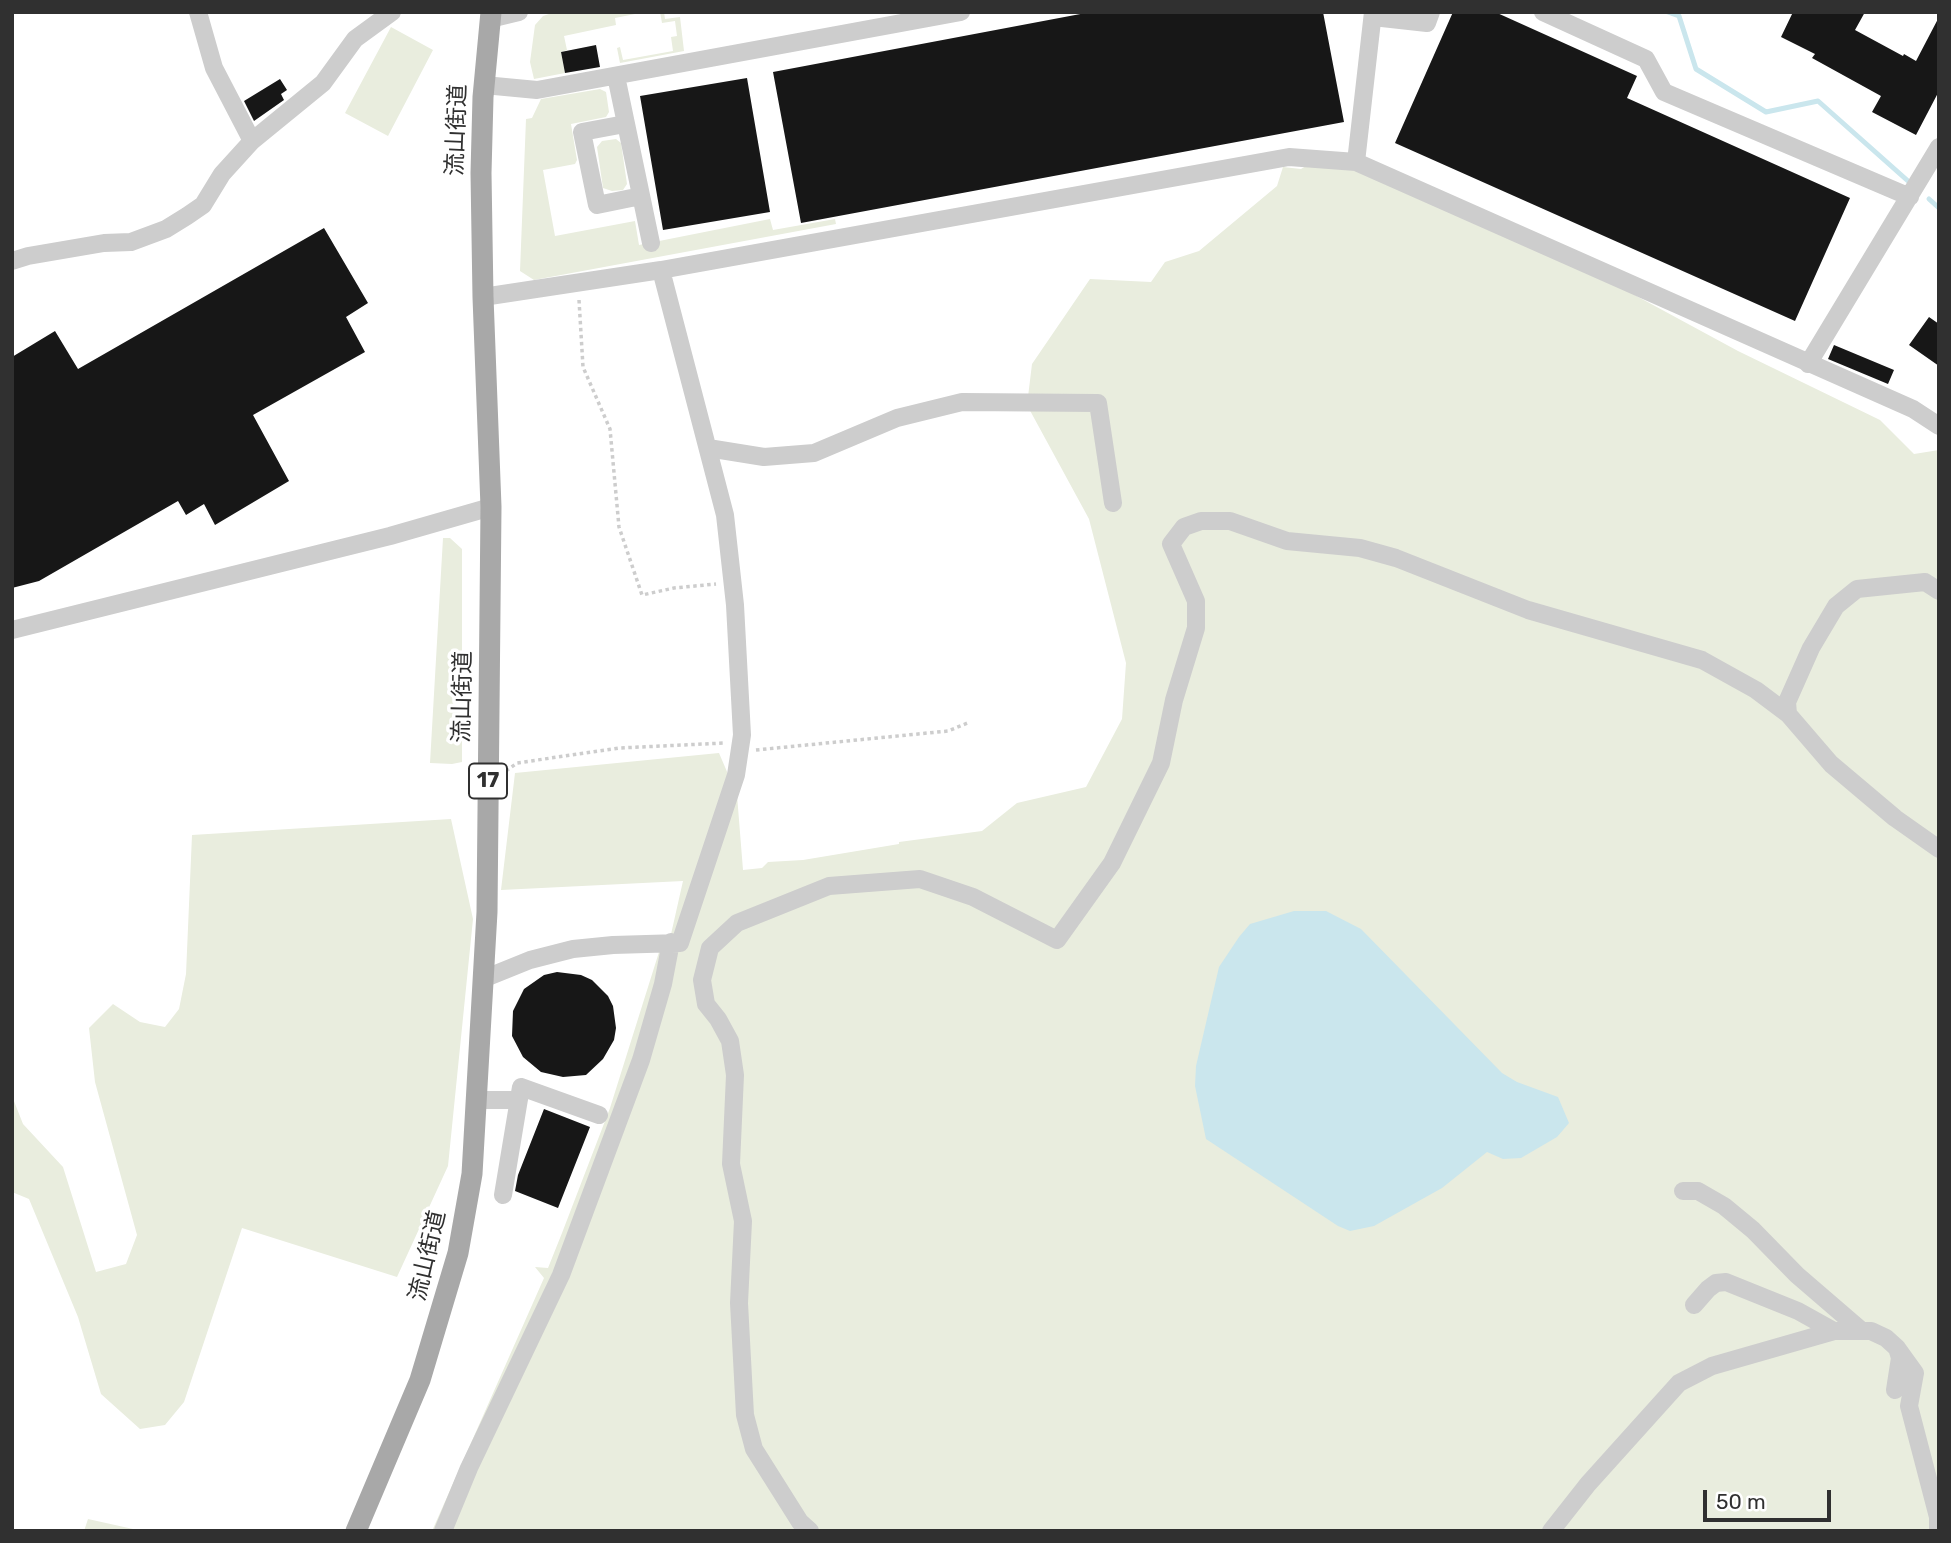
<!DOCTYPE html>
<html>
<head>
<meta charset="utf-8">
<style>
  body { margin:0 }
  #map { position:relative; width:1951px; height:1543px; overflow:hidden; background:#fff; font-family:Rubik,sans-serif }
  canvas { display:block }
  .frame { position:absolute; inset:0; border:14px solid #303030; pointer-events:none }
  .scale { position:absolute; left:1703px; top:1490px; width:128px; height:32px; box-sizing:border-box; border:4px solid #303030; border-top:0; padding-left:9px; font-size:21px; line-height:24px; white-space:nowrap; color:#303030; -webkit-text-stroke:5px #fff; paint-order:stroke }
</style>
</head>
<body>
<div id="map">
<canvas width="1951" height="1543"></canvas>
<div class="frame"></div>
<div class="scale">50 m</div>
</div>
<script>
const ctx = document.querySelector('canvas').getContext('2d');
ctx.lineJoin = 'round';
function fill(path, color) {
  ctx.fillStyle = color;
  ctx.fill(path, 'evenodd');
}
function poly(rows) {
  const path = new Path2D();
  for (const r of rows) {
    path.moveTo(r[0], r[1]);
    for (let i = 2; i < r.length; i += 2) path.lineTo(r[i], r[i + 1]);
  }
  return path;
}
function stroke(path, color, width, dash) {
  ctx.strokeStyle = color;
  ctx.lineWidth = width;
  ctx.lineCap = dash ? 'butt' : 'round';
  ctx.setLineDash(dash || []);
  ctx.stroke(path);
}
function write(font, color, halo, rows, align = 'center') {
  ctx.font = font + ' Rubik,"Noto Sans JP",sans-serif';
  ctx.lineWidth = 7;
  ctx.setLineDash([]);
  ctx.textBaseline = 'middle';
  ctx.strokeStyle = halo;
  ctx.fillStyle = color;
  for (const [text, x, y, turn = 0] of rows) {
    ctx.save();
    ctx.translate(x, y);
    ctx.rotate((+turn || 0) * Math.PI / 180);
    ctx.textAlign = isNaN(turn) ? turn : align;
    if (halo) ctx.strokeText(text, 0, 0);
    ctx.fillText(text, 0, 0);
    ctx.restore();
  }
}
const green = poly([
  [555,12,645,12,615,18,616,25,564,36,567,50,561,52,565,73,534,79,530,62,535,25,543,16],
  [660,12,664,12,665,19,680,17,684,51,620,63,617,48,620,47,623,60,673,51,671,37,677,36,675,21,662,23],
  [391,27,433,50,388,136,345,113],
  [600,89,606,92,609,112,606,117,571,124,577,160,575,164,543,170,555,236,635,221,639,245,770,219,773,230,835,219,836,224,534,280,520,271,526,119,532,118,541,99],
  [616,139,621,143,627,184,623,190,612,191,603,188,597,147,602,141],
  [1327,153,1594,273,1738,351,1880,420,1914,454,1939,450,1939,1531,432,1531,544,1278,535,1267,548,1268,562,1233,610,1108,659,952,667,952,683,881,501,890,515,773,719,753,737,795,743,870,762,868,768,862,803,860,899,844,899,842,982,831,1017,803,1086,787,1122,719,1126,663,1089,519,1027,405,1032,364,1090,279,1151,282,1165,262,1199,251,1277,186,1283,167,1301,169],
  [443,538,450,538,462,549,462,762,452,764,430,763],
  [451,819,473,919,448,1166,397,1277,242,1228,184,1402,165,1425,140,1429,101,1394,78,1317,29,1199,12,1192,12,1096,23,1124,63,1167,96,1272,126,1264,137,1235,95,1082,89,1028,113,1004,140,1022,165,1027,179,1009,186,974,192,835],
  [88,1519,142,1531,84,1531]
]);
const water = poly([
  [1294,911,1326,911,1361,929,1502,1073,1517,1082,1558,1097,1569,1123,1557,1137,1521,1158,1503,1159,1487,1152,1442,1188,1374,1226,1350,1231,1338,1226,1206,1139,1195,1086,1196,1066,1219,967,1239,937,1250,924]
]);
const stream = poly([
  [1668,12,1679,16,1696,69,1766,112,1818,101,1908,181],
  [1929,199,1939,208]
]);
const building = poly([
  [1091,12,1323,12,1344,122,801,223,773,72],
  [1453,12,1495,12,1637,76,1627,98,1850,198,1795,321,1395,143],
  [1793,12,1865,12,1855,30,1903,56,1904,54,1916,61,1939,17,1939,91,1916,135,1872,112,1881,96,1812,58,1815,54,1781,37],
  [596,45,600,67,565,73,561,52],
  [747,78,770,212,663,230,640,96],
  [280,79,287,90,281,94,284,100,254,121,244,101],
  [324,228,368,303,346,317,365,352,253,415,289,481,215,525,204,504,186,515,178,501,39,581,12,588,12,357,55,331,78,369],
  [1929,317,1939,324,1939,366,1909,345],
  [1834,345,1894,370,1888,384,1828,359],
  [557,972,581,975,592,980,608,996,613,1006,616,1028,614,1040,603,1059,586,1075,563,1077,541,1072,523,1057,512,1036,513,1011,524,989,544,975],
  [544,1109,590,1127,558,1208,515,1191,518,1175]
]);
const path = poly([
  [579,300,583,367,610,429,619,527,642,595,674,588,716,584],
  [756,750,948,731,970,722],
  [506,771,517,763,619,748,725,743]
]);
const minor = poly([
  [198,12,214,68,252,141],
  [1543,12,1646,59,1664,92,1910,197],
  [1373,17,1427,23,1431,12],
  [490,19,519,12],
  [616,76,651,243],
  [484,85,537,90,961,12],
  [625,124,582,132,597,205,641,196],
  [1356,162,1373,12],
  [12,261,28,256,104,243,131,242,166,229,187,216,203,205,222,174,252,141,323,83,355,39,392,12],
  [483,297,661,270,1289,157,1356,162,1913,409,1939,426],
  [1808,364,1939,147],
  [708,448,764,457,814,453,897,418,962,402,1098,403,1113,503],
  [1939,591,1925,582,1857,589,1836,606,1811,648,1787,702,1788,714,1831,764,1895,818,1939,849],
  [12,630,390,536,491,507],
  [483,979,530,960,573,949,613,945,680,943,736,775,742,735,735,605,725,515,661,270],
  [476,1100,519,1100],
  [1683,1191,1698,1191,1724,1206,1753,1230,1797,1275,1862,1331],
  [503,1195,521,1087,599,1115],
  [1694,1305,1708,1289,1716,1283,1726,1282,1798,1311,1834,1331],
  [1897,1348,1915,1373,1909,1406,1938,1517,1938,1531],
  [443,1531,469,1468,561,1275,641,1060,663,984,671,942],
  [810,1531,800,1522,754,1449,745,1415,739,1303,743,1221,731,1164,735,1075,730,1041,718,1019,706,1004,702,980,710,948,737,923,829,886,920,879,973,897,1057,940,1112,863,1161,763,1174,700,1196,628,1196,601,1171,544,1184,527,1201,521,1230,521,1287,541,1360,548,1396,558,1528,610,1702,660,1756,690,1788,714],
  [1551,1531,1588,1484,1679,1383,1712,1366,1834,1331,1871,1331,1886,1338,1897,1348,1900,1358,1895,1390]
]);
const major = poly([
  [356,1531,420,1380,458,1253,472,1174,487,912,491,507,483,297,481,173,483,97,491,12]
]);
const shields = [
  [488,781,38]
];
const shieldNames = [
  ["17",488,781]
];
const streetNames = [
  ["流山街道",457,130,-88],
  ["流山街道",463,697,-89],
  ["流山街道",428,1256,-77]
];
fill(green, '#e9edde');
fill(water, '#cae6ed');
stroke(stream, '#cae6ed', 5);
fill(building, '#171717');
stroke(path, '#cdcdcd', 3.5, [3.5, 3.5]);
stroke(minor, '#cdcdcd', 18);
stroke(major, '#a8a8a8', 21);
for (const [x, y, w] of shields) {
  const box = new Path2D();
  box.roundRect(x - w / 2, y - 17.5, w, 35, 5);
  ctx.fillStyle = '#fff';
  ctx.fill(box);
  stroke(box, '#303030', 2);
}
write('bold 21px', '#303030', null, shieldNames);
write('23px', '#303030', '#fff', streetNames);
</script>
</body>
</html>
